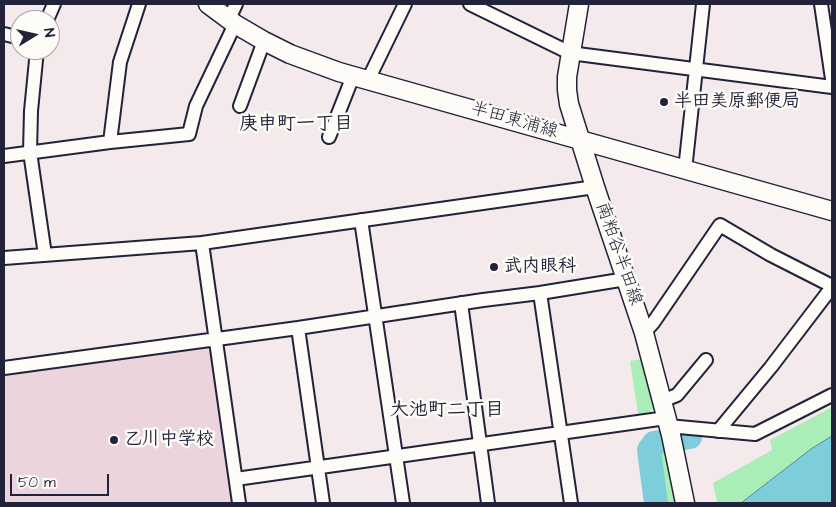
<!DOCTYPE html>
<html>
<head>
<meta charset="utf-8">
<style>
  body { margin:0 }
  #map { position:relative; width:836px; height:507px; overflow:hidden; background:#f5eaeb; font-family:"Architects Daughter",sans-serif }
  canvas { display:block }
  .frame { position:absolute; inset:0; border:5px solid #22223b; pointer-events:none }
  .north { position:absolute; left:10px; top:10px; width:50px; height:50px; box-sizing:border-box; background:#fdfcf7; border:1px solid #a5a5ac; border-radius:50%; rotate:81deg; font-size:14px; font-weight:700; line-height:20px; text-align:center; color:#22223b }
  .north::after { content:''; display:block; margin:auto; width:18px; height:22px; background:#22223b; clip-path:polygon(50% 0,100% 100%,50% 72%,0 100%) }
  .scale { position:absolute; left:10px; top:474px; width:99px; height:22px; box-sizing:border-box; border:2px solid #22223b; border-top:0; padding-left:6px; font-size:15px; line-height:18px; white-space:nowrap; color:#22223b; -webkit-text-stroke:4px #fdfcf7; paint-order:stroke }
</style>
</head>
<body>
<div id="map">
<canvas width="836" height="507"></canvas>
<div class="frame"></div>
<div class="north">N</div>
<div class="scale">50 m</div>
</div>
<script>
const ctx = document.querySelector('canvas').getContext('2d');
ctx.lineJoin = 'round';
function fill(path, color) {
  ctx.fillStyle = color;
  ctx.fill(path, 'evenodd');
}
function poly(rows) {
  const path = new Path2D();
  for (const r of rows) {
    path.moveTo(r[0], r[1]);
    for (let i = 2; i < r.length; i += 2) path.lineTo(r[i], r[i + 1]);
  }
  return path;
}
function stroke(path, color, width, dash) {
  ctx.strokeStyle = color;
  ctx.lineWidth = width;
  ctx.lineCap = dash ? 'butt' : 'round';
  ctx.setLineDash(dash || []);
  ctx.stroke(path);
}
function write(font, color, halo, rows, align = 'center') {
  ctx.font = font + ' "Architects Daughter","Klee One",sans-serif';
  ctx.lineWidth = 5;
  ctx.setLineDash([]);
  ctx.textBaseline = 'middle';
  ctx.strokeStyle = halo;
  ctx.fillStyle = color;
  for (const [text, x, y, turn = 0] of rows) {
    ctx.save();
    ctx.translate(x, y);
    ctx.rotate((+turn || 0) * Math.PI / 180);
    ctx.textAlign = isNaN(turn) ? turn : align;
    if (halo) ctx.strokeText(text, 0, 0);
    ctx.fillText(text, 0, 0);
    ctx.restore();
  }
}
const built = poly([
  [195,346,208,349,214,361,234,503,4,503,4,376]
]);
const green = poly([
  [643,359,654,408,650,412,638,414,630,361],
  [832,407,832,503,717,503,713,483,772,450,770,440],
  [666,446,679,503,661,503,654,453,658,449]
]);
const water = poly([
  [832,436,832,503,741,503,811,449,832,436]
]);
const river = poly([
  [656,503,649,450,654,443,690,437]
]);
const minor = poly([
  [470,4,570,53,832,87],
  [821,4,832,79],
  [229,19,236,4],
  [47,20,54,4],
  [4,34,20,38],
  [37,50,31,111,30,152,45,255],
  [368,80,405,4],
  [240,106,264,41],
  [329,137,353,76],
  [110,142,120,62,139,4],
  [4,156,110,142,189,134,196,106,235,24],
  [685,170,703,4],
  [361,220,403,503],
  [202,243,239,503],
  [4,258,202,243,595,187],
  [540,293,571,503],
  [461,303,488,503],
  [298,328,323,503],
  [644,333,653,323,720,225,771,255,832,286],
  [4,368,298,328,483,300,540,293,626,279],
  [662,401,677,395,706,360],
  [668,426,755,434,832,395],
  [718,431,771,367,832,287],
  [236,479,666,418]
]);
const secondary = poly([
  [208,4,235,24,264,41,290,54,339,72,832,211],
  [579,4,567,77,567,90,569,104,595,187,644,333,671,435,685,503]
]);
const markers = [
  [664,102,5,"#22223b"],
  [494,267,5,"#22223b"],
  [114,440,5,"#22223b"]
];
const poiNames = [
  ["半田美原郵便局",674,102],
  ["武内眼科",504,267],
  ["乙川中学校",124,440]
];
const streetNames = [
  ["半田東浦線",514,121,16],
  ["南粕谷半田線",618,254,71]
];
const neighbourhoodNames = [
  ["庚申町一丁目",296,125],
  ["大池町二丁目",447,411]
];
fill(built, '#ecd4dd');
fill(green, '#abedb7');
fill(water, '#7ecddb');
stroke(water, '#59899b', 1);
stroke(river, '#7ecddb', 24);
stroke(minor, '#22223b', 16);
stroke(secondary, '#22223b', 21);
stroke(minor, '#fdfcf7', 12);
stroke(secondary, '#fdfcf7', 18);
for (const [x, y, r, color] of markers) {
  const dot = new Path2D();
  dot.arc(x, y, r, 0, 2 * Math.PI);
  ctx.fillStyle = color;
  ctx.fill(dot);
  stroke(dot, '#fdfcf7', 2);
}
write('bold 18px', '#22223b', '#fdfcf7', poiNames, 'left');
write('18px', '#22223b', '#fdfcf7', streetNames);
write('bold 19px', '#22223b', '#fdfcf7', neighbourhoodNames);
</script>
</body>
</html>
